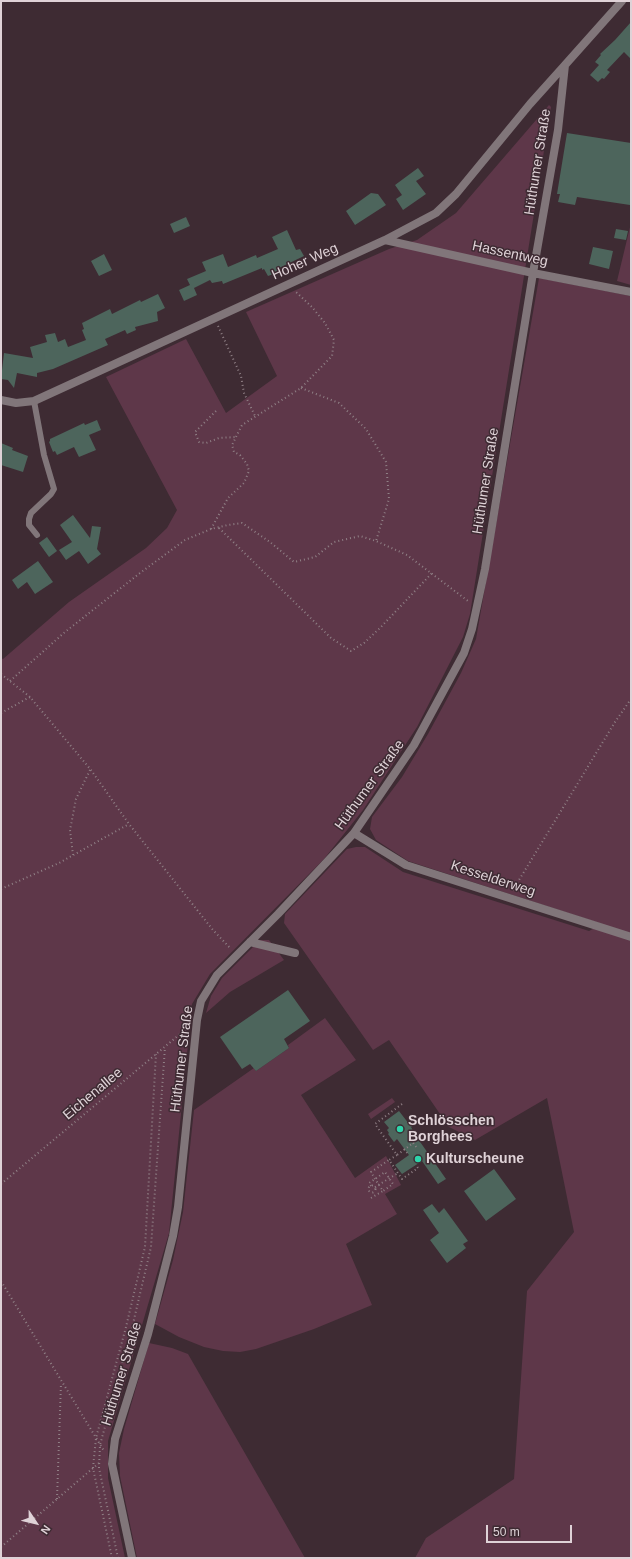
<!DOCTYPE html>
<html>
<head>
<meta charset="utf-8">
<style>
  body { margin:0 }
  #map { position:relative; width:632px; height:1559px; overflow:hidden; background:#3e2b33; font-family:Arial,sans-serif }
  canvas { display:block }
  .frame { position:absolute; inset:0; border:2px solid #dfd2d7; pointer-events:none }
  .north { position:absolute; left:16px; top:1503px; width:40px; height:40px; -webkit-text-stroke:3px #3e2b33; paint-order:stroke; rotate:125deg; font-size:11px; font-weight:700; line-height:16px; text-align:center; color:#dfd2d7 }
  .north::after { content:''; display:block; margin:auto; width:14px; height:18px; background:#dfd2d7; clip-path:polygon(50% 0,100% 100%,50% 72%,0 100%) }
  .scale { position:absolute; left:486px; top:1525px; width:86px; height:18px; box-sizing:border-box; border:2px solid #dfd2d7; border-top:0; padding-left:5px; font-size:12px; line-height:14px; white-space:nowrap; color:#dfd2d7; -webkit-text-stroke:3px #3e2b33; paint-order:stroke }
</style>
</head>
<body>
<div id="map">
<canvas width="632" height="1559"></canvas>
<div class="frame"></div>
<div class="north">N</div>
<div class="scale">50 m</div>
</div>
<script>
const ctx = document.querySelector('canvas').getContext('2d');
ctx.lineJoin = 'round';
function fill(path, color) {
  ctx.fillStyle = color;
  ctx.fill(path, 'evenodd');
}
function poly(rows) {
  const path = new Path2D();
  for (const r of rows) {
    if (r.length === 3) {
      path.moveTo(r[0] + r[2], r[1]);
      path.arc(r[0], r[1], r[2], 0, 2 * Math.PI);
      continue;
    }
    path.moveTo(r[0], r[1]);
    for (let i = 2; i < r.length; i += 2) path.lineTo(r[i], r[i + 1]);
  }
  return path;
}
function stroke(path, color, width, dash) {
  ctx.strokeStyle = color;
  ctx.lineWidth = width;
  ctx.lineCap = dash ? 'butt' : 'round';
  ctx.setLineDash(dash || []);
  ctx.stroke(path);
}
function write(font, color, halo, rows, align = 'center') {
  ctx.font = font + ' Arial,sans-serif';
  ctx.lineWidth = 3;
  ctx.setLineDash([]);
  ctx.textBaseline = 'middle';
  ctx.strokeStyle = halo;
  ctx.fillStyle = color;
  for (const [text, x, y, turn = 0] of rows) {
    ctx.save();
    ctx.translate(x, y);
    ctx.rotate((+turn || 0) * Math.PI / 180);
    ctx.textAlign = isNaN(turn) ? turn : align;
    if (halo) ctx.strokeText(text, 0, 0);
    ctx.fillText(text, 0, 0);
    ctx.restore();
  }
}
const green = poly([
  [549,105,551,107,470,614,463,637,417,727,363,810,324,859,210,974,192,1004,169,1233,108,1441,108,1478,125,1558,1,1558,1,658,3,659,69,602,146,548,167,528,177,510,106,377,186,339,226,413,277,376,246,312,389,249,417,240,456,213],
  [631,223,631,285,617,281],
  [539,278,631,296,631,1558,415,1558,426,1538,514,1479,527,1291,574,1232,547,1098,475,1140,449,1127,389,1040,373,1050,284,923,285,914,347,849,356,847,365,847,403,872,589,931,602,924,408,861,376,840,370,829,372,817,402,777,428,734,461,673,476,639],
  [260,940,269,940,284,960,230,992,206,1013,211,996,222,978],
  [325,1018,356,1060,301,1095,355,1178,386,1156,401,1185,385,1194,397,1214,346,1244,372,1305,314,1329,256,1349,240,1352,223,1351,204,1347,179,1337,155,1324,173,1260,183,1212,194,1110,254,1068,256,1071,289,1048,288,1045],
  [392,1098,395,1102,371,1119,368,1114],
  [149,1343,172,1348,188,1354,305,1558,137,1558,120,1476,119,1453,124,1429]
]);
const building = poly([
  [631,22,631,59,624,52,607,70,610,72,604,79,602,78,598,82,590,75,599,65,595,62,601,55,600,54,615,40],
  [567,133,631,143,631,197,630,205,577,197,575,205,558,202,560,194,557,194],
  [418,168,424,176,416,181,426,194,403,210,396,199,402,195,395,185],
  [371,193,378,194,386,205,355,225,346,211],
  [186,217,190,226,174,233,170,224],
  [616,229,628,231,626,240,614,238],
  [287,230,296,250,300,249,304,256,277,269,279,272,268,276,264,269,262,270,262,268,223,284,222,281,212,283,210,280,194,288,197,295,184,301,179,290,190,285,187,279,206,271,202,262,223,254,228,267,256,255,257,258,278,249,272,237],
  [593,247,613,251,609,269,589,264],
  [104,254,112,270,99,276,91,261],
  [158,294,165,308,157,312,158,321,135,327,136,330,127,334,125,330,105,339,108,345,53,369,37,373,37,377,17,373,14,388,8,380,1,379,4,353,33,358,30,347,47,342,45,335,55,333,58,342,65,339,68,347,86,340,82,330,84,329,82,323,110,309,112,314,140,300,141,302],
  [97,420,101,430,89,435,96,450,79,457,74,447,57,455,55,451,53,452,49,442,50,441,50,439,84,423,85,425],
  [1,443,13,448,12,450,28,456,23,472,1,465],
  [73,515,90,538,92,526,101,527,97,549,101,554,88,564,79,551,66,560,59,550,72,542,60,525],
  [47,537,57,551,49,557,39,543],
  [38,561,53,582,35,594,27,582,18,589,12,580],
  [288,990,310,1021,284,1039,289,1048,256,1071,250,1064,242,1069,220,1037],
  [399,1111,409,1124,413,1123,414,1125,411,1127,416,1136,446,1179,438,1184,422,1161,402,1174,395,1165,409,1155,397,1139,394,1142,388,1134,389,1133,387,1130,389,1128,384,1122],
  [494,1169,516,1199,486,1221,464,1191],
  [432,1204,439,1213,444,1208,468,1241,463,1244,466,1248,447,1263,430,1240,439,1233,423,1210]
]);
const path = poly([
  [218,326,241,376,244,393,255,416],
  [301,388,339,403,366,429,386,462,389,499,376,541],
  [216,411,195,432,199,442,206,443,219,438,236,437],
  [219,528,331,638,351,651,364,643,380,628,432,573],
  [211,529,228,498,244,483,249,471,247,464,240,455,234,452,232,445,242,425,301,388,332,356,334,340,325,323,312,307,296,292],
  [1,674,30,697],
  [10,681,65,632,140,573,185,540,211,529,228,525,242,523,270,542,294,562,315,557,334,542,360,536,376,541,407,555,468,601],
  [1,713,30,697,91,770,129,824,213,930,231,949],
  [73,855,70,830,76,799,90,770],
  [1,889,59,863,129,824],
  [513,890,615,722,631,699],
  [402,1104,375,1124,397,1155,424,1135],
  [408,1124,413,1120],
  [413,1143,418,1149],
  [404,1149,409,1155],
  [397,1155,389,1160,402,1179,418,1168,416,1165],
  [431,1157,436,1153],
  [1,1184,186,1029],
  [372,1189,3.5],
  [371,1186,369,1183,375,1179,385,1172,393,1184,383,1191,375,1179,371,1172,389,1160],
  [375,1187,398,1173],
  [371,1198,383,1191],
  [1,1281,104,1451],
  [57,1499,61,1383],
  [1,1547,99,1463],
  [112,1558,93,1468,96,1438,126,1327,145,1247,156,1054],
  [118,1558,99,1468,100,1445,132,1328,151,1247,165,1047]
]);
const lane = poly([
  [34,401,44,455,54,489,51,494,31,513,29,519,29,525,37,535]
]);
const street = poly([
  [385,240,533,273,631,292],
  [1,400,16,403,34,401,385,240,436,213,456,194,530,104,565,65],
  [354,833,406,865,631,937],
  [250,942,295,953],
  [132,1558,112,1464,115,1439,148,1334,173,1236,178,1207,197,1020,201,1001,217,975,278,914,354,833,414,745,464,653,472,629,485,569,533,273,558,130,565,65,622,1]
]);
const markers = [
  [400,1129,4,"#2ed4aa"],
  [418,1159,4,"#2ed4aa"]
];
const streetNames = [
  ["Hüthumer Straße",538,162,-81],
  ["Hassentweg",510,254,12],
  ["Hoher Weg",305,262,-24],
  ["Hüthumer Straße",486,481,-81],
  ["Hüthumer Straße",370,785,-54],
  ["Kesselderweg",493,879,18],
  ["Hüthumer Straße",182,1059,-83],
  ["Eichenallee",93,1094,-40],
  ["Hüthumer Straße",122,1374,-73]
];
const poiNames = [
  ["Schlösschen",408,1121],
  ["Borghees",408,1137],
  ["Kulturscheune",426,1159]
];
fill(green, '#5e3749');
fill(building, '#4d655c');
stroke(path, '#908086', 2, [1, 3]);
stroke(lane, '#81767a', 6);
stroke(street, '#81767a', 8);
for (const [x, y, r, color] of markers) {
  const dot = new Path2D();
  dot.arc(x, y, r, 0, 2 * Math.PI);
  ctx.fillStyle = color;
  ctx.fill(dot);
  stroke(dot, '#3e2b33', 1.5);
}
write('14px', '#dfd2d7', '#3e2b33', streetNames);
write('bold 14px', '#dfd2d7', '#3e2b33', poiNames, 'left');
</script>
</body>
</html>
